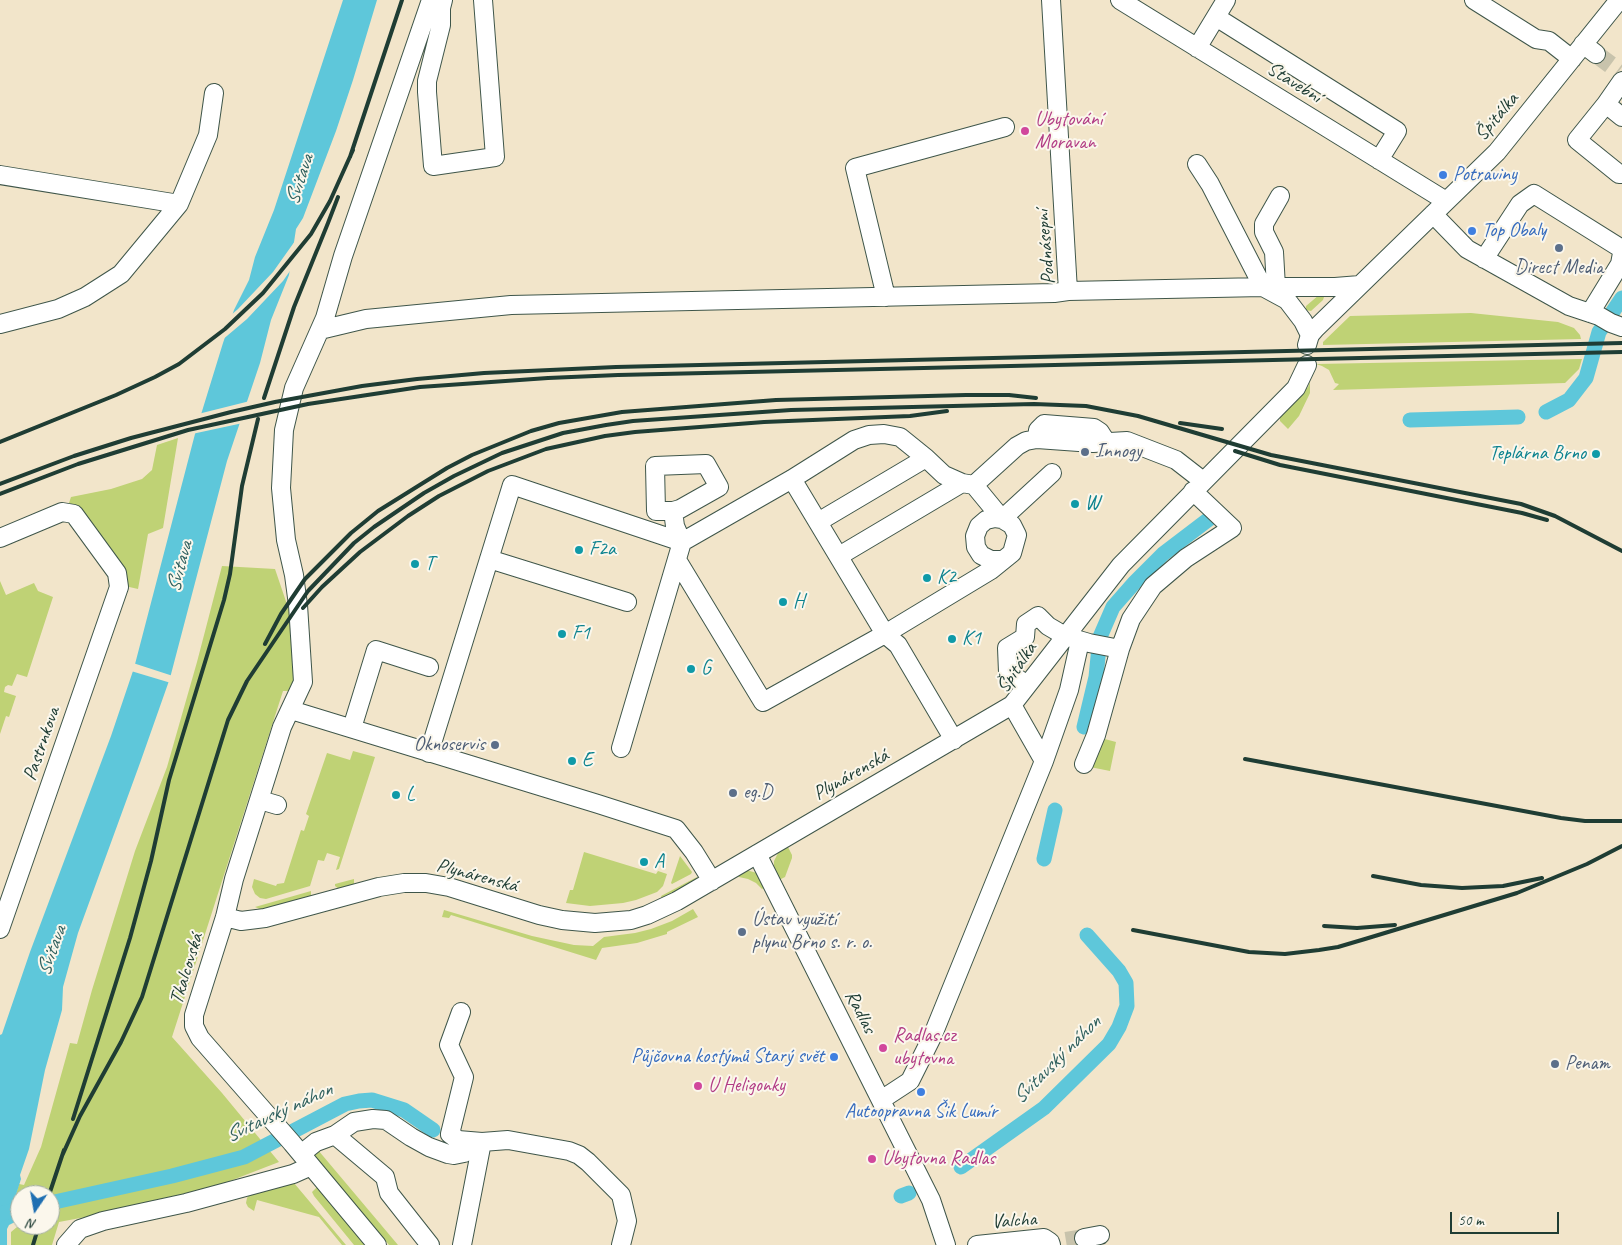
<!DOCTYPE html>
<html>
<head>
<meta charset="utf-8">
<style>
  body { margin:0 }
  #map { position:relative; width:1622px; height:1245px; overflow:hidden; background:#f2e5ca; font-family:Caveat,sans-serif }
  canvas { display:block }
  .north { position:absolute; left:10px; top:1185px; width:50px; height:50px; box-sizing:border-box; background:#fbf7ec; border:1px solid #a3ada2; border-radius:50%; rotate:192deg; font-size:14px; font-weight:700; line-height:20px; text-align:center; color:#1f3d34 }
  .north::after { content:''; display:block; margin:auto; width:18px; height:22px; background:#1f6fb2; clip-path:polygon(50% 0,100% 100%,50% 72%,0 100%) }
  .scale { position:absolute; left:1450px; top:1212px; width:109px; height:22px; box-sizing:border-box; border:2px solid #1f3d34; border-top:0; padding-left:6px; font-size:15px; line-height:18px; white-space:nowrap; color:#1f3d34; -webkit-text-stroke:4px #fbf7ec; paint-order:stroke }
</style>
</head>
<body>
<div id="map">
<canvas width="1622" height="1245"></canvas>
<div class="north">N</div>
<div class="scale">50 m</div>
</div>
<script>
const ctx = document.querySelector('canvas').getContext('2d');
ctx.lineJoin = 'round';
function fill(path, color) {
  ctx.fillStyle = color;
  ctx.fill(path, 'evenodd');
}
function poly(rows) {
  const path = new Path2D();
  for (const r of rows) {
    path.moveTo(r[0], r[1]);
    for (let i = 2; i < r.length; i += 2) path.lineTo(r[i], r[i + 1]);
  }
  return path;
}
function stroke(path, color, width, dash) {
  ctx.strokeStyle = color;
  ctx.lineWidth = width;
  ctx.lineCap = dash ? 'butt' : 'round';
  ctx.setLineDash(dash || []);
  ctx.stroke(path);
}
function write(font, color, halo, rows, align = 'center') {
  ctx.font = font + ' Caveat,sans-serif';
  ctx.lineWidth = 4;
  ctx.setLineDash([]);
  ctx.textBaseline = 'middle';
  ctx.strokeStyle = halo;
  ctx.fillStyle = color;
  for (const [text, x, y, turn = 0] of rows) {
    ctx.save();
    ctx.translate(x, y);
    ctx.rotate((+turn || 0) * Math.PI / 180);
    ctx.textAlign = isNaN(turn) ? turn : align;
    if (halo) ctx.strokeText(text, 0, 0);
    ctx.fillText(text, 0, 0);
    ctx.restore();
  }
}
const green = poly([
  [1319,295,1322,295,1324,297,1323,300,1311,311,1306,310,1306,306],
  [1471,313,1558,322,1574,328,1580,335,1581,339,1323,345,1323,342,1350,316],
  [1582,359,1579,369,1565,383,1333,390,1339,384,1335,383,1329,370,1322,366,1316,364],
  [1310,382,1310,393,1299,416,1288,429,1280,421,1280,418,1281,414,1308,387],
  [178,438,163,528,148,534,138,589,125,586,127,577,124,570,73,505,69,503,71,497,111,489,142,479,152,470,157,445],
  [222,566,275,569,295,628,294,691,283,691,172,1037,222,1093,279,1162,186,1198,59,1222,52,1245,11,1245,11,1232,17,1227,21,1225,50,1225,50,1195,20,1195,20,1222,16,1204,14,1201,19,1184,24,1185,41,1147,70,1043,77,1044,92,990,135,851,167,767,197,662],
  [0,581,6,595,34,583,38,591,53,597,27,677,17,674,12,686,8,685,5,687,4,692,16,696,9,717,6,716,0,734],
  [1101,738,1116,742,1110,771,1090,767],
  [353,751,375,757,339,869,336,870,340,857,327,853,324,861,318,860,310,886,266,899,260,898,255,894,252,887,254,879,276,886,277,884,284,883,301,830,304,831,309,816,306,814,327,753,350,760],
  [787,845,792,855,792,858,785,877,779,880,774,866,774,861,779,851],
  [584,852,656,874,658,871,667,874,663,886,657,892,636,900,623,903,590,906,566,903,570,890,573,890],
  [680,856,692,872,691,874,672,884,671,883],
  [746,870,757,873,766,887,762,889,756,883,748,879,739,877,736,875],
  [697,877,695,882,663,901,661,896],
  [354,879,354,884,339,889,335,886,335,884],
  [311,891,311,895,310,897,262,910,255,907],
  [693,909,698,917,667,932,667,934,637,943,602,948,596,960,451,915,449,918,442,917,444,910,532,936,574,945,593,946,604,937,635,933,651,929,672,921],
  [318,1150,398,1245,389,1245,314,1156,314,1153],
  [294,1183,346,1245,342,1245,319,1217,257,1200,254,1211,248,1207,246,1203,247,1198,249,1195],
  [317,1187,365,1245,354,1245,314,1196,312,1192]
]);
const water = poly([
  [343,0,377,0,353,80,336,131,303,218,296,229,289,275,271,320,260,363,227,461,170,678,140,763,78,933,63,987,62,1010,45,1070,29,1149,20,1175,21,1179,14,1201,16,1204,19,1220,9,1225,7,1229,7,1245,0,1245,0,1035,2,1034,4,1028,30,952,111,736,134,668,195,434,223,343,234,310,249,280,255,257,274,210]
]);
const pier = poly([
  [295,241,292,268,283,281,247,319,221,341,230,316,238,309,273,272],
  [250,401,243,423,192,434,198,414],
  [133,663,173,676,171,683,131,671]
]);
const canal = poly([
  [1546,412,1569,400,1586,378,1599,332,1622,298],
  [1410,420,1518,417],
  [1084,727,1096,677,1100,637,1113,607,1135,582,1163,554,1209,519],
  [1044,859,1055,810],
  [961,1167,1044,1108,1109,1044,1119,1027,1127,1006,1126,983,1119,971,1087,935],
  [901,1196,909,1193],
  [50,1203,172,1176,244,1157,345,1104,359,1101,372,1100,404,1110,433,1130],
  [0,1214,20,1209]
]);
const minorTunnel = poly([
  [1596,54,1619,71],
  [1066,1241,1084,1238]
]);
const minor = poly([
  [443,0,441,8,441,25,427,81,427,92,433,166,495,157,483,0],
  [1051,0,1068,291],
  [1120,0,1446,201],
  [1474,0,1536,39,1549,41,1572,59],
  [1216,17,1397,131,1379,160],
  [1583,44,1596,54],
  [1197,48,1226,0],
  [1622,81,1606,104,1622,117],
  [1606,104,1577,140,1619,174,1622,174],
  [1197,164,1210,184,1263,287,1287,300,1303,321,1310,335],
  [0,175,179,204],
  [1433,214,1467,249,1569,306,1599,316,1611,323,1622,327],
  [1484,259,1520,204,1534,194,1622,249],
  [1276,287,1274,252,1264,232,1264,224,1280,196],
  [886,297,855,168,1005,127],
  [1590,313,1620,264,1622,253],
  [0,324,58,309,85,297,121,274,179,204,208,135,214,93],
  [320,330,366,319,511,305,1054,293,1068,291,1263,287,1335,287,1360,285],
  [1307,345,1310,335,1316,328,1497,152,1619,0],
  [1037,439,1038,430,1044,424,1094,428,1100,432,1107,443],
  [792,479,885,634,898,645,954,740],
  [818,522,926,458],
  [0,538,62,512,74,514,117,573,119,587,0,929],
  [839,556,962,483],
  [489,559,627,602],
  [677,560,763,702,885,634,991,570,1012,553,1017,535,1012,525,1002,519,974,485],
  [1003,560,991,560,981,555,976,547,975,536,979,526,986,520,995,518,1002,519,1052,473],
  [1120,649,1131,619,1153,586,1186,558,1232,528,1193,491],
  [1027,685,1008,672,1007,648,1025,637,1026,624,1038,616,1048,626,1065,636,1089,643,1120,649,1096,735,1084,764],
  [1012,705,1044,761],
  [291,710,598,804,676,829,694,852,712,881],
  [352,728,376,650,429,667],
  [621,748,682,542,675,526,673,511,656,511,655,466,706,464,719,487,680,509,673,511],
  [429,753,512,485,682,542,792,479,854,440,869,435,884,434,900,437,926,458,944,475,962,483,974,485,1017,446,1026,441,1037,439,1093,443,1127,441,1176,460,1203,481],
  [260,800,277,805],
  [757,854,931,1200,946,1245],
  [225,917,241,921,265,918,379,887,404,883,426,883,449,887,539,915,562,920,595,923,631,920,647,915,677,901,1012,705,1121,565,1296,388,1307,365],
  [881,1100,910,1081,932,1037,1044,761,1069,690,1080,641],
  [335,1135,354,1122,373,1119,386,1120,411,1137,429,1147,448,1154,454,1155,464,1153,482,1142,458,1140,450,1134,464,1077,449,1045,461,1012],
  [301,1154,316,1142,335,1135,385,1177,389,1193,430,1245],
  [1084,1238,1100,1235],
  [66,1245,80,1229,103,1221,186,1203,293,1174,311,1166],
  [377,1245,292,1143,200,1038,194,1026,194,1015,225,917,234,879,282,727,303,682,298,605,294,575,286,540,281,488,284,430,294,388,325,318,343,256,431,0],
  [462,1245,482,1142,508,1140,569,1151,579,1155,588,1162,621,1195,627,1221,621,1245],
  [977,1245,1044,1238,1050,1242,1051,1245]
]);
const rail = poly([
  [350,157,402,0],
  [264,398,294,307,328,223,338,197],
  [1180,423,1222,429],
  [0,442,116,395,155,377,179,364,225,329,263,293,311,234,330,201,353,150],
  [1235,451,1280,465,1522,513,1547,520],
  [0,484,74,456,131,438,231,412,275,402,362,386,417,379,484,373,616,367,1622,343],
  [0,494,78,464,188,430,308,404,420,387,548,378,618,375,1622,352],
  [303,608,322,587,360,552,408,516,439,496,488,471,546,449,605,436,635,432,764,422,910,416,947,411],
  [265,644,281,614,305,579,351,533,378,511,447,468,472,455,531,431,559,423,622,412,776,400,966,395,1009,395,1036,398],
  [1245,759,1561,818,1585,821,1622,821],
  [1373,876,1421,885,1462,888,1503,886,1542,878],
  [1324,926,1357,928,1395,925],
  [1133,930,1249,952,1285,954,1319,950,1338,947,1365,939,1517,893,1587,864,1622,846],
  [73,1119,130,938,151,861,169,780,224,600,230,574,242,486,258,419],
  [62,1156,80,1116,121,1042,142,997,228,720,247,681,308,591,354,543,374,527,424,493,454,476,502,453,563,433,606,425,633,421,791,410,1034,404,1086,406,1138,416,1271,455,1521,504,1555,516,1622,551],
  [49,1195,64,1150],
  [33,1245,39,1225]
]);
const markers = [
  [1025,131,5,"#d1479c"],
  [1443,175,5,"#3f7fe0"],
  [1472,231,5,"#3f7fe0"],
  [1559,248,5,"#5c6f8a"],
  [1085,452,5,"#5c6f8a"],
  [1596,454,5,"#0f9aa8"],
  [1075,504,5,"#0f9aa8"],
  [579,550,5,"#0f9aa8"],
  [415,564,5,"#0f9aa8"],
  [927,578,5,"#0f9aa8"],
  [783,602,5,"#0f9aa8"],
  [562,634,5,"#0f9aa8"],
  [952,639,5,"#0f9aa8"],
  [691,669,5,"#0f9aa8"],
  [495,745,5,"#5c6f8a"],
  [572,761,5,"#0f9aa8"],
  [733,793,5,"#5c6f8a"],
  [396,795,5,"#0f9aa8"],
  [644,862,5,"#0f9aa8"],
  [742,932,5,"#5c6f8a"],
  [883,1048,5,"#d1479c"],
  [834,1057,5,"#3f7fe0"],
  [1555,1064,5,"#5c6f8a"],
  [698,1086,5,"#d1479c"],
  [921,1092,5,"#3f7fe0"],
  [872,1159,5,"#d1479c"]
];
const streetNames = [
  ["Stavební",1294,83,32],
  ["Špitálka",1497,117,-50],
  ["Podnásepní",1046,247,-95],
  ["Špitálka",1017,668,-56],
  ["Pastrnkova",42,744,-71],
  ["Plynárenská",851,775,-30],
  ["Plynárenská",477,876,15],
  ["Tkalcovská",187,969,-73],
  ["Radlas",860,1012,63],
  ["Valcha",1014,1221,-4]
];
const hotelNames = [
  ["Ubytování",1035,120],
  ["Moravan",1035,143],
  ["Radlas.cz",893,1036],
  ["ubytovna",893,1059],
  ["U Heligonky",708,1086],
  ["Ubytovna Radlas",882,1159]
];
const shopNames = [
  ["Potraviny",1453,175],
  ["Top Obaly",1482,231],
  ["Půjčovna kostýmů Starý svět",824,1057,"right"],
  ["Autoopravna Šik Lumír",921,1112,"center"]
];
const serviceNames = [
  ["Direct Media",1559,268,"center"],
  ["Innogy",1095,452],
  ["Oknoservis",485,745,"right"],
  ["eg.D",743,793],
  ["Ústav využití",752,920],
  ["plynu Brno s. r. o.",752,943],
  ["Penam",1565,1064]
];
const cultureNames = [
  ["Teplárna Brno",1586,454,"right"],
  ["W",1085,504],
  ["F2a",589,550],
  ["T",425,564],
  ["K2",937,578],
  ["H",793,602],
  ["F1",572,634],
  ["K1",962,639],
  ["G",701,669],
  ["E",582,761],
  ["L",406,795],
  ["A",654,862]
];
const waterNames = [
  ["Svitava",300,180,-72],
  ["Svitava",180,567,-75],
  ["Svitava",52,951,-70],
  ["Svitavský náhon",1057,1060,-45],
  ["Svitavský náhon",279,1113,-25]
];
fill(green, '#bfd275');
fill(water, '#5ec7da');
fill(pier, '#f2e5ca');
stroke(canal, '#5ec7da', 15);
stroke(minorTunnel, '#c8c3ac', 18, [18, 9]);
stroke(minor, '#3f564a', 20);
stroke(minor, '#fff', 18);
stroke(rail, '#1f3d34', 4);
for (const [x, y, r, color] of markers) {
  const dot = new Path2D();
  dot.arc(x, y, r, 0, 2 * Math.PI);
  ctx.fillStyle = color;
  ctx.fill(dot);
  stroke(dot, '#fbf7ec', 2);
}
write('20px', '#1f3d34', '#fbf7ec', streetNames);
write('20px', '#b23c85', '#fbf7ec', hotelNames, 'left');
write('20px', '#366cbe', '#fbf7ec', shopNames, 'left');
write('20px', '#4e5e75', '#fbf7ec', serviceNames, 'left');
write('20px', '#0d838f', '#fbf7ec', cultureNames, 'left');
write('italic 21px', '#2f605e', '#fbf7ec', waterNames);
</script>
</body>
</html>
